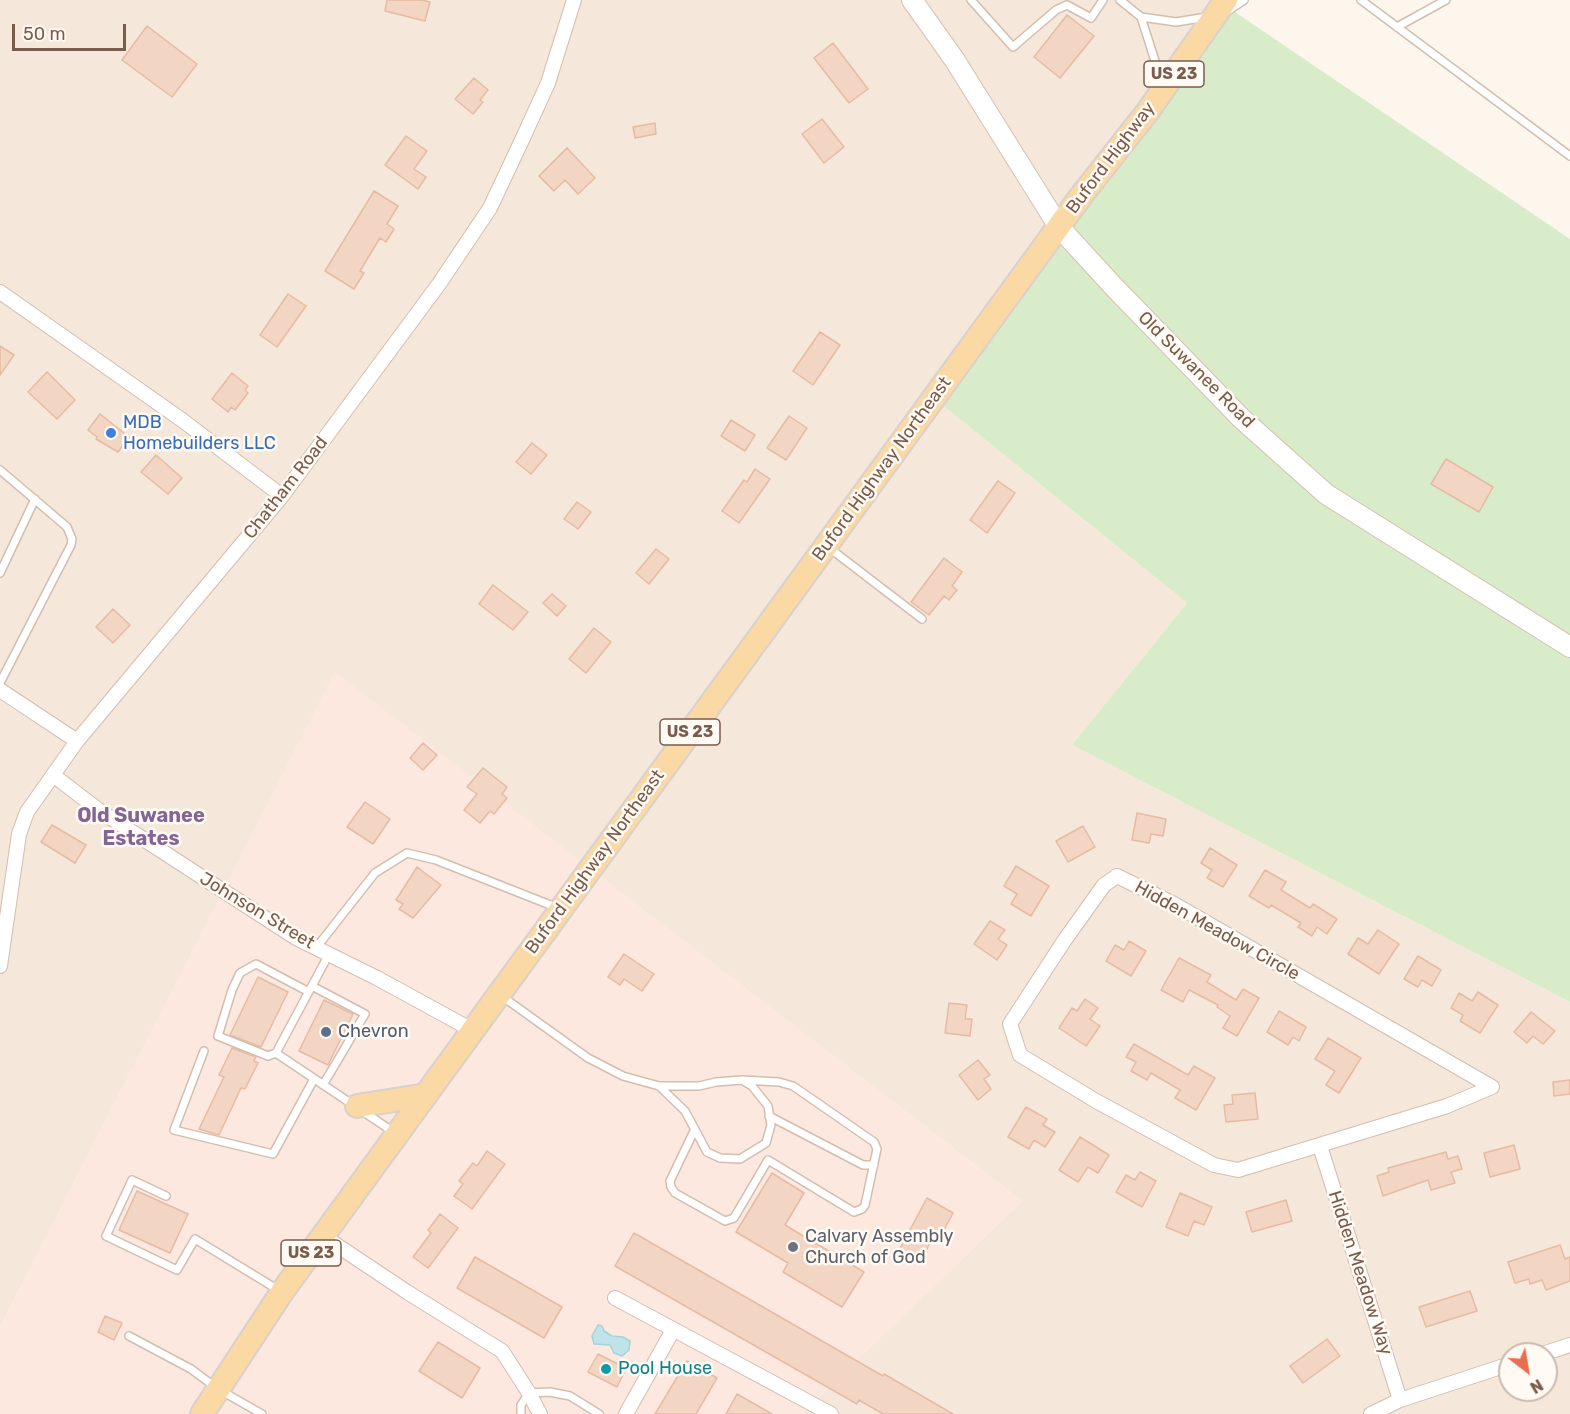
<!DOCTYPE html>
<html>
<head>
<meta charset="utf-8">
<style>
  body { margin:0 }
  #map { position:relative; width:1570px; height:1414px; overflow:hidden; background:#fdf6ec; font-family:Rubik,sans-serif }
  canvas { display:block }
  .north { position:absolute; left:1498px; top:1342px; width:60px; height:60px; box-sizing:border-box; background:#fffaf3; border:2px solid #cabbb1; border-radius:50%; rotate:149deg; font-size:16px; font-weight:700; line-height:24px; text-align:center; color:#7a5c4d }
  .north::after { content:''; display:block; margin:auto; width:21px; height:27px; background:#e76f51; clip-path:polygon(50% 0,100% 100%,50% 72%,0 100%) }
  .scale { position:absolute; left:12px; top:24px; width:114px; height:27px; box-sizing:border-box; border:3px solid #7a5c4d; border-top:0; padding-left:8px; font-size:18px; line-height:21px; white-space:nowrap; color:#7a5c4d; -webkit-text-stroke:4px #fffaf3; paint-order:stroke }
</style>
</head>
<body>
<div id="map">
<canvas width="1570" height="1414"></canvas>
<div class="north">N</div>
<div class="scale">50 m</div>
</div>
<script>
const ctx = document.querySelector('canvas').getContext('2d');
ctx.lineJoin = 'round';
function fill(path, color) {
  ctx.fillStyle = color;
  ctx.fill(path, 'evenodd');
}
function poly(rows) {
  const path = new Path2D();
  for (const r of rows) {
    path.moveTo(r[0], r[1]);
    for (let i = 2; i < r.length; i += 2) path.lineTo(r[i], r[i + 1]);
  }
  return path;
}
function stroke(path, color, width, dash) {
  ctx.strokeStyle = color;
  ctx.lineWidth = width;
  ctx.lineCap = dash ? 'butt' : 'round';
  ctx.setLineDash(dash || []);
  ctx.stroke(path);
}
function write(font, color, halo, rows, align = 'center') {
  ctx.font = font + ' Rubik,sans-serif';
  ctx.lineWidth = 5;
  ctx.setLineDash([]);
  ctx.textBaseline = 'middle';
  ctx.strokeStyle = halo;
  ctx.fillStyle = color;
  for (const [text, x, y, turn = 0] of rows) {
    ctx.save();
    ctx.translate(x, y);
    ctx.rotate((+turn || 0) * Math.PI / 180);
    ctx.textAlign = isNaN(turn) ? turn : align;
    if (halo) ctx.strokeText(text, 0, 0);
    ctx.fillText(text, 0, 0);
    ctx.restore();
  }
}
const residential = poly([
  [0,0,1235,0,940,403,1187,603,1072,745,1570,1002,1570,1414,801,1414,1022,1201,335,673,0,1327],
  [1510,1354,1546,1354,1546,1390,1510,1390]
]);
const commercial = poly([
  [335,672,1022,1201,801,1414,0,1414,0,1327]
]);
const green = poly([
  [1229,8,1570,239,1570,1002,1072,745,1187,603,940,403]
]);
const water = poly([
  [598,1325,602,1326,604,1331,612,1336,623,1337,630,1341,629,1350,622,1356,614,1353,610,1345,594,1344,592,1336,598,1325]
]);
const building = poly([
  [387,0,422,0,430,2,425,21,385,11,387,0],
  [1067,15,1094,36,1060,78,1034,57,1067,15],
  [147,26,197,64,172,97,122,60,147,26],
  [833,43,868,89,849,103,814,58,833,43],
  [474,78,488,90,480,100,483,102,473,114,455,99,474,78],
  [822,119,844,147,824,163,802,134,822,119],
  [655,123,656,134,635,138,633,127,655,123],
  [406,136,427,151,414,169,426,177,418,189,385,165,406,136],
  [567,148,595,178,578,194,565,180,554,191,539,176,567,148],
  [374,191,398,206,387,224,394,229,386,242,380,238,360,271,364,273,354,289,325,271,374,191],
  [288,294,306,306,277,347,260,335,288,294],
  [820,332,840,345,813,385,793,371,820,332],
  [0,346,14,355,0,375,0,346],
  [47,372,75,400,57,419,28,392,47,372],
  [232,373,248,386,245,390,248,393,235,410,231,407,228,412,212,399,232,373],
  [100,414,129,437,118,452,96,439,97,437,88,430,100,414],
  [789,416,807,428,786,460,767,448,789,416],
  [731,420,755,435,745,451,721,436,731,420],
  [532,443,547,455,531,474,516,462,532,443],
  [156,455,182,478,168,494,141,472,156,455],
  [1446,459,1493,487,1479,512,1431,484,1446,459],
  [755,469,770,479,739,523,722,511,744,480,747,482,755,469],
  [998,481,1015,493,987,533,970,520,998,481],
  [577,502,591,512,578,529,564,519,577,502],
  [656,549,669,559,649,584,636,573,656,549],
  [944,558,962,572,952,586,957,590,949,600,944,596,929,615,911,602,944,558],
  [493,585,528,612,513,630,479,604,493,585],
  [552,594,566,606,557,616,543,603,552,594],
  [113,609,130,625,113,643,96,627,113,609],
  [594,628,611,642,586,673,569,659,594,628],
  [423,743,437,755,423,770,410,758,423,743],
  [483,768,507,787,502,794,507,798,494,814,490,811,480,823,464,810,477,794,467,787,483,768],
  [365,802,390,819,373,844,347,827,365,802],
  [1137,813,1166,819,1163,836,1151,834,1149,843,1132,840,1137,813],
  [52,825,86,845,75,863,41,842,52,825],
  [1083,826,1095,847,1068,862,1056,841,1083,826],
  [1210,848,1237,865,1223,887,1207,878,1212,870,1201,863,1210,848],
  [1016,866,1049,886,1031,916,1011,904,1017,894,1004,886,1016,866],
  [417,867,441,885,413,918,399,909,403,904,396,900,417,867],
  [1265,870,1286,882,1281,890,1310,908,1313,904,1337,919,1327,934,1317,927,1312,936,1298,927,1301,923,1271,905,1269,908,1249,896,1265,870],
  [990,921,1005,930,998,939,1007,945,997,960,974,944,990,921],
  [1378,930,1399,944,1379,974,1348,954,1358,938,1368,944,1378,930],
  [1129,941,1146,951,1131,976,1106,961,1115,945,1124,950,1129,941],
  [624,954,654,974,642,991,624,979,620,985,608,977,624,954],
  [1418,956,1441,970,1432,986,1422,980,1418,987,1404,979,1418,956],
  [1179,958,1211,975,1207,982,1236,1000,1243,989,1259,998,1237,1036,1223,1028,1230,1016,1217,1007,1218,1005,1189,990,1183,1002,1161,990,1179,958],
  [258,977,288,992,261,1047,230,1035,258,977],
  [1478,992,1498,1005,1480,1033,1460,1021,1463,1015,1451,1008,1459,993,1472,1001,1478,992],
  [1085,999,1098,1008,1090,1019,1100,1026,1086,1046,1059,1028,1072,1008,1077,1011,1085,999],
  [324,1000,353,1014,328,1065,299,1051,324,1000],
  [949,1003,967,1005,965,1019,972,1019,970,1036,945,1033,949,1003],
  [1279,1011,1306,1027,1299,1041,1293,1037,1288,1045,1267,1032,1279,1011],
  [1531,1012,1555,1031,1543,1044,1533,1036,1527,1043,1514,1032,1531,1012],
  [1328,1038,1361,1058,1339,1093,1326,1085,1335,1071,1315,1059,1328,1038],
  [1134,1044,1188,1075,1194,1066,1215,1078,1196,1110,1175,1098,1180,1090,1151,1073,1147,1080,1131,1071,1136,1062,1126,1057,1134,1044],
  [232,1048,256,1057,254,1061,258,1063,245,1089,241,1088,219,1135,199,1129,224,1077,219,1075,232,1048],
  [978,1060,990,1075,984,1079,991,1089,978,1100,959,1075,978,1060],
  [1570,1080,1570,1094,1554,1096,1553,1082,1570,1080],
  [1255,1093,1258,1119,1226,1122,1224,1105,1233,1104,1232,1095,1255,1093],
  [1026,1107,1047,1119,1043,1125,1055,1132,1045,1147,1034,1140,1029,1149,1008,1137,1026,1107],
  [1080,1137,1109,1155,1098,1173,1088,1167,1078,1182,1059,1170,1080,1137],
  [1514,1145,1520,1169,1490,1177,1484,1153,1514,1145],
  [487,1151,505,1164,472,1209,454,1196,463,1184,459,1181,473,1163,477,1166,487,1151],
  [1446,1152,1448,1159,1458,1156,1462,1169,1451,1172,1455,1183,1431,1190,1428,1180,1383,1196,1377,1176,1389,1172,1388,1168,1446,1152],
  [1140,1172,1156,1181,1142,1207,1116,1192,1126,1175,1135,1180,1140,1172],
  [772,1173,804,1193,785,1225,864,1272,842,1307,783,1272,788,1263,736,1232,772,1173],
  [137,1191,188,1214,170,1253,119,1230,137,1191],
  [1180,1193,1212,1207,1204,1225,1194,1221,1188,1236,1166,1227,1180,1193],
  [927,1198,953,1213,937,1243,931,1241,920,1262,899,1250,927,1198],
  [1286,1200,1292,1221,1252,1232,1246,1212,1286,1200],
  [440,1214,458,1228,428,1268,413,1257,431,1233,428,1230,440,1214],
  [634,1233,883,1376,884,1374,953,1414,883,1414,859,1400,857,1404,615,1266,634,1233],
  [1560,1245,1565,1259,1570,1257,1570,1281,1546,1290,1542,1280,1530,1284,1529,1279,1515,1283,1508,1262,1560,1245],
  [475,1257,562,1307,544,1338,457,1288,475,1257],
  [1470,1291,1477,1311,1426,1327,1419,1307,1470,1291],
  [105,1316,122,1323,114,1340,98,1332,105,1316],
  [1327,1339,1340,1356,1303,1383,1290,1366,1327,1339],
  [438,1342,480,1368,462,1398,419,1371,438,1342],
  [598,1354,624,1367,622,1371,624,1373,617,1387,588,1372,598,1354],
  [687,1361,717,1378,696,1414,655,1414,687,1361],
  [737,1394,772,1414,726,1414,737,1394]
]);
const lane = poly([
  [971,0,1013,47,1056,10,1067,5,1091,18,1103,0],
  [1120,0,1141,17,1162,83],
  [1361,0,1570,156],
  [1229,10,1244,0],
  [1141,17,1176,22,1207,17],
  [1397,27,1446,0],
  [0,470,67,527,72,539,71,545,0,683],
  [828,547,922,619],
  [0,573,35,499],
  [316,948,375,873,407,853,436,860,558,908],
  [329,954,276,1053,395,1133],
  [312,986,365,1014,323,1085],
  [503,997,588,1058,623,1076,659,1086,699,1086,716,1082,742,1080,752,1086,768,1106,771,1125,766,1143,740,1159,720,1158,707,1152,685,1111,659,1086],
  [204,1051,174,1130,273,1154,314,1079],
  [276,1053,268,1056,218,1036,232,990,240,973,256,964,309,992],
  [769,1116,863,1165,874,1165],
  [694,1131,670,1181,671,1187,675,1193,725,1221,734,1218,768,1160,854,1212,862,1209,865,1205,877,1149,874,1142,793,1086,779,1082,742,1080],
  [166,1196,132,1180,106,1236,177,1270,195,1239,280,1291],
  [129,1336,191,1369,218,1389,262,1414],
  [521,1414,521,1405,529,1393,550,1392,570,1396,599,1414]
]);
const street = poly([
  [0,292,182,420,282,496],
  [0,690,77,741],
  [53,775,100,811,296,938,377,978,472,1030],
  [1117,876,1174,904,1492,1087,1447,1106,1238,1170,1214,1165,1096,1101,1020,1055,1010,1024,1064,941,1104,885,1117,876],
  [0,966,19,834,27,812,77,741,282,496,439,284,490,208,522,140,548,83,574,0],
  [1320,1146,1400,1400],
  [323,1236,407,1292,502,1351,529,1393,540,1414],
  [615,1298,831,1414],
  [1542,1354,1570,1345],
  [626,1414,673,1330],
  [1371,1414,1400,1400,1510,1364]
]);
const secondary = poly([
  [912,0,954,59,1059,227,1114,287,1241,418,1326,494,1570,647]
]);
const primary = poly([
  [357,1106,426,1095],
  [202,1414,282,1292,1081,196,1148,111,1226,0]
]);
const markers = [
  [111,433,6,"#3f7fe0"],
  [326,1032,6,"#5c6f8a"],
  [793,1247,6,"#6b7280"],
  [606,1369,6,"#0f9aa8"]
];
const shields = [
  [1174,74,60],
  [690,732,60],
  [311,1253,60]
];
const shieldNames = [
  ["US 23",1174,74],
  ["US 23",690,732],
  ["US 23",311,1253]
];
const streetNames = [
  ["Buford Highway",1111,158,-53],
  ["Old Suwanee Road",1196,370,45],
  ["Buford Highway Northeast",882,469,-54],
  ["Chatham Road",286,488,-52],
  ["Buford Highway Northeast",595,862,-54],
  ["Johnson Street",257,911,31],
  ["Hidden Meadow Circle",1217,931,29],
  ["Hidden Meadow Way",1360,1273,72]
];
const shopNames = [
  ["MDB",123,423],
  ["Homebuilders LLC",123,444]
];
const serviceNames = [
  ["Chevron",338,1032]
];
const worshipNames = [
  ["Calvary Assembly",805,1237],
  ["Church of God",805,1258]
];
const cultureNames = [
  ["Pool House",618,1369]
];
const neighbourhoodNames = [
  ["Old Suwanee",141,816],
  ["Estates",141,839]
];
fill(residential, '#f5e8da');
fill(commercial, '#fde8e0');
fill(green, '#d8ecc9');
fill(water, '#bfe3e8');
stroke(water, '#a5d3da', 1.5);
fill(building, '#f3d5c3');
stroke(building, '#e6bba3', 1.5);
stroke(lane, '#d1beb0', 10);
stroke(street, '#d1beb0', 16);
stroke(secondary, '#d6c0b0', 22);
stroke(primary, '#dad1cd', 26);
stroke(lane, '#fff', 7);
stroke(street, '#fff', 14);
stroke(secondary, '#fff', 20);
stroke(primary, '#fbd9a5', 22);
for (const [x, y, r, color] of markers) {
  const dot = new Path2D();
  dot.arc(x, y, r, 0, 2 * Math.PI);
  ctx.fillStyle = color;
  ctx.fill(dot);
  stroke(dot, '#fffaf3', 2);
}
for (const [x, y, w] of shields) {
  const box = new Path2D();
  box.roundRect(x - w / 2, y - 13, w, 26, 4.5);
  ctx.fillStyle = '#fffaf3';
  ctx.fill(box);
  stroke(box, '#7a5c4d', 1.5);
}
write('bold 16px', '#7a5c4d', null, shieldNames);
write('18px', '#7a5c4d', '#fffaf3', streetNames);
write('18px', '#366cbe', '#fffaf3', shopNames, 'left');
write('18px', '#4e5e75', '#fffaf3', serviceNames, 'left');
write('18px', '#5b616d', '#fffaf3', worshipNames, 'left');
write('18px', '#0d838f', '#fffaf3', cultureNames, 'left');
write('bold 20px', '#846695', '#fffaf3', neighbourhoodNames);
</script>
</body>
</html>
